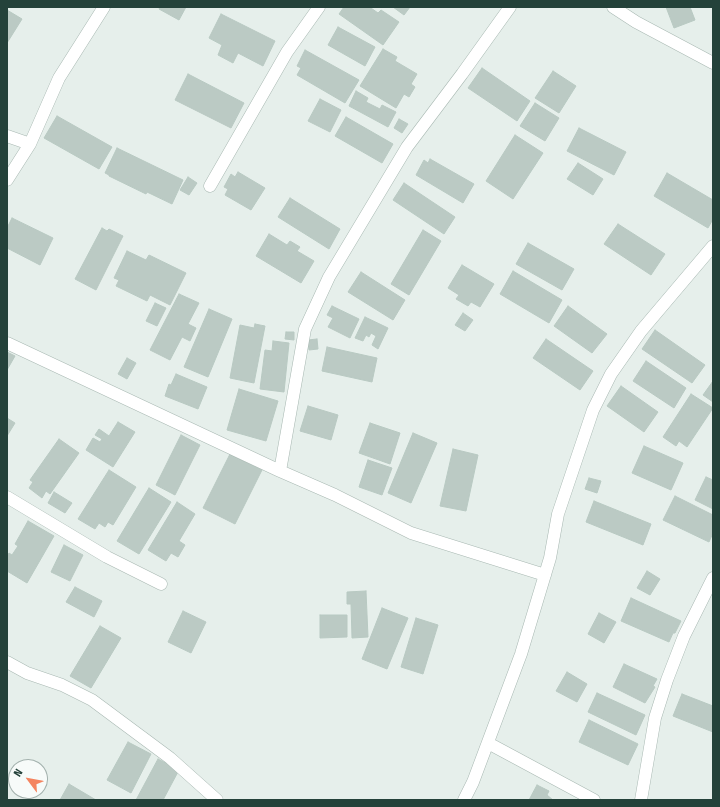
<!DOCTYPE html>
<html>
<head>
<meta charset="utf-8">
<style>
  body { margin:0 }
  #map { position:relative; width:720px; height:807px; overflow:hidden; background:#e6efeb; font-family:"Fira Sans Condensed",sans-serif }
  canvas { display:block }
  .frame { position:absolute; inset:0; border:8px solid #24423a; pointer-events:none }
  .north { position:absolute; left:8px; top:759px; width:40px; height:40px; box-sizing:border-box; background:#f7fbf9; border:1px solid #a3b1ad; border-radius:50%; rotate:302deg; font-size:11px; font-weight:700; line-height:16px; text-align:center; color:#24423a }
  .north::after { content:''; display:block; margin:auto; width:14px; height:18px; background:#f4845f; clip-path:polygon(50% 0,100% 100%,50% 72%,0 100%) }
</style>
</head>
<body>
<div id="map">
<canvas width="720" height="807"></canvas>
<div class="frame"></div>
<div class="north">N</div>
</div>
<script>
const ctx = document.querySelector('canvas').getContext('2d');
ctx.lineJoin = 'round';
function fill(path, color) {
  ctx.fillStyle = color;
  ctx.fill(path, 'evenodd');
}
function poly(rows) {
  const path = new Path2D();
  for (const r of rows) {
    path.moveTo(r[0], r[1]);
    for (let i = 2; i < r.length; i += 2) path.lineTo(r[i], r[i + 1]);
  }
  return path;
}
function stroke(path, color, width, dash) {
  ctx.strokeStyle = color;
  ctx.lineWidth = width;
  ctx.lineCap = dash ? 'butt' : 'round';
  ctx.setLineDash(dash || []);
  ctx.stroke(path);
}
const building = poly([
  [160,7,186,7,179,20,159,9,160,7],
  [344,7,371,7,371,8,378,13,381,10,399,22,383,45,339,14,344,7],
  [393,7,410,7,404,15,393,7],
  [666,7,690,7,695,20,674,28,666,7],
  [7,10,22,19,7,43,7,10],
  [221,14,275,41,263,66,238,53,233,63,218,55,222,45,209,38,221,14],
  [338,27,375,47,365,66,328,45,338,27],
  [383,49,397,57,395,61,417,74,411,84,415,87,409,97,404,94,396,108,360,86,383,49],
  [305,50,359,80,345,103,297,75,301,68,297,66,305,50],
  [482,68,530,101,517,121,468,88,482,68],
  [553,71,576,86,559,113,535,98,553,71],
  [188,74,244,103,231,128,175,100,188,74],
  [356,91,368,98,366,102,380,109,382,105,396,112,388,127,349,106,356,91],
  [320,99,341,110,330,132,308,121,320,99],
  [535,103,559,118,545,141,520,126,535,103],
  [57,116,112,147,99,169,44,138,57,116],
  [346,117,393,144,382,163,335,136,346,117],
  [399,119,408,124,402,133,394,128,399,119],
  [579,128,626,152,614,175,567,151,579,128],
  [515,135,543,153,513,199,486,181,515,135],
  [117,148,183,180,172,204,147,192,146,194,109,176,109,175,105,173,117,148],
  [430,159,474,184,463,203,416,175,424,160,428,163,430,159],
  [578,163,603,179,593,195,567,179,578,163],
  [238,172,265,188,251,210,225,195,228,189,224,187,231,174,235,177,238,172],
  [667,173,713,200,713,219,708,228,654,196,667,173],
  [188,177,197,183,189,195,180,190,188,177],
  [404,183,455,217,444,234,393,200,404,183],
  [290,198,340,229,329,249,278,217,290,198],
  [12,218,53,238,40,265,7,248,7,225,8,226,12,218],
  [618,224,665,254,651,275,604,244,618,224],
  [102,228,107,231,109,229,123,236,96,290,75,279,102,228],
  [423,230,441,241,409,295,391,284,423,230],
  [269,234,287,245,290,241,300,247,297,251,314,261,301,283,256,256,269,234],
  [528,243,574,269,562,290,516,264,528,243],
  [127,251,146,260,149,255,186,273,170,305,150,295,147,301,116,286,119,280,114,278,127,251],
  [462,265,494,284,480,307,471,302,468,306,456,299,459,295,448,288,462,265],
  [513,271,562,300,549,323,500,294,513,271],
  [361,272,405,300,393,320,348,292,361,272],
  [179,294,199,303,188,324,196,328,190,341,182,337,170,360,150,350,179,294],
  [155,303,166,308,157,326,146,321,155,303],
  [332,306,359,319,350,338,328,327,333,318,327,315,332,306],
  [568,306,607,334,592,353,554,326,568,306],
  [209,309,232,319,208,377,184,367,209,309],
  [463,313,473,320,465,331,455,325,463,313],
  [365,317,388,328,378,349,372,345,376,336,371,333,369,337,366,335,363,341,355,338,365,317],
  [255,324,265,326,254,383,230,378,240,325,254,328,255,324],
  [655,330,705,365,692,383,642,349,655,330],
  [286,332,294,332,294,340,285,339,286,332],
  [317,339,318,349,309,350,308,340,317,339],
  [546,339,593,371,580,390,533,358,546,339],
  [273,341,289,343,284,392,260,389,265,350,272,351,273,341],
  [327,347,377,358,372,382,322,371,327,347],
  [7,352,15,356,7,370,7,352],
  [127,358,136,363,127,379,118,374,127,358],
  [646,361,686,388,674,408,633,381,646,361],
  [176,374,207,387,198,409,165,396,169,384,171,385,176,374],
  [713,381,713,402,703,395,713,381],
  [621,386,658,412,644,432,607,406,621,386],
  [239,389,278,401,266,441,227,430,239,389],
  [691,394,713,408,687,447,679,441,676,446,663,437,691,394],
  [308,406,338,415,331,440,300,431,308,406],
  [7,418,15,423,7,436,7,418],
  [118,422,135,432,113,467,86,450,93,438,100,442,102,439,95,435,99,429,109,436,118,422],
  [370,423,400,433,390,464,359,453,370,423],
  [413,433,437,443,411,503,388,493,413,433],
  [181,435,200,445,175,495,156,485,181,435],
  [59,439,79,453,50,494,46,491,42,498,29,488,33,482,30,480,59,439],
  [644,446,683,463,671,490,632,473,644,446],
  [453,449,478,455,466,511,440,506,453,449],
  [230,454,262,470,235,524,203,508,230,454],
  [368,460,392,468,382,495,359,487,368,460],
  [109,470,136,487,113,525,108,522,105,527,99,523,95,529,78,519,109,470],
  [706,477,713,480,713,509,695,500,706,477],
  [589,478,601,481,597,493,585,489,589,478],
  [149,488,171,502,139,554,117,541,149,488],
  [54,492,72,503,65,513,48,503,54,492],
  [675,496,713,515,713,533,709,542,663,520,675,496],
  [594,501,651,524,643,545,586,522,594,501],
  [177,502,195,514,179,541,185,545,178,557,171,553,166,561,148,550,177,502],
  [28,521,54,536,27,583,7,571,7,557,9,553,12,555,18,546,15,544,28,521],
  [64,545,83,555,70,581,51,572,64,545],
  [647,571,660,579,650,595,637,588,647,571],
  [75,587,102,601,94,617,66,602,75,587],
  [366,591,368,637,352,638,351,604,347,604,347,592,366,591],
  [631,598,681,621,675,633,673,633,669,642,621,621,631,598],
  [382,608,408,618,387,669,362,659,382,608],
  [183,611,206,622,191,653,168,642,183,611],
  [599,613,616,622,604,643,588,634,599,613],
  [320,615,347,615,347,637,320,638,320,615],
  [416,618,438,625,423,674,401,667,416,618],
  [100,626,121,638,91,688,70,676,100,626],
  [624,664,657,679,653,686,655,687,645,703,613,687,624,664],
  [567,672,587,684,577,702,556,691,567,672],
  [597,693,645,715,636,735,588,712,597,693],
  [682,694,713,706,713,732,673,716,682,694],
  [589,720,638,744,628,765,579,742,589,720],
  [128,742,151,754,131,793,107,780,128,742],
  [158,759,179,770,163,800,136,800,158,759],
  [69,784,96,800,60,800,69,784],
  [537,785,549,791,547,795,553,800,529,800,537,785]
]);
const minor = poly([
  [613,7,636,22,713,63],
  [7,136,30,144],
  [7,180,30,144,59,78,104,7],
  [210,186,287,52,319,7],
  [7,343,280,471,335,495,411,533,545,575],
  [280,471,305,329,329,277,407,147,462,74,510,7],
  [7,497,107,557,161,584],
  [7,662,27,673,62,685,92,700,170,758,217,800],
  [488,743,594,800],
  [464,800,473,782,521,654,550,558,558,514,593,410,611,374,641,331,713,246],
  [641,800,655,718,667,680,684,636,713,578]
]);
fill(building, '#bbcac4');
stroke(building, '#b8c9c2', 1);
stroke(minor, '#a8b8b2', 13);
stroke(minor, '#fff', 12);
</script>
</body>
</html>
